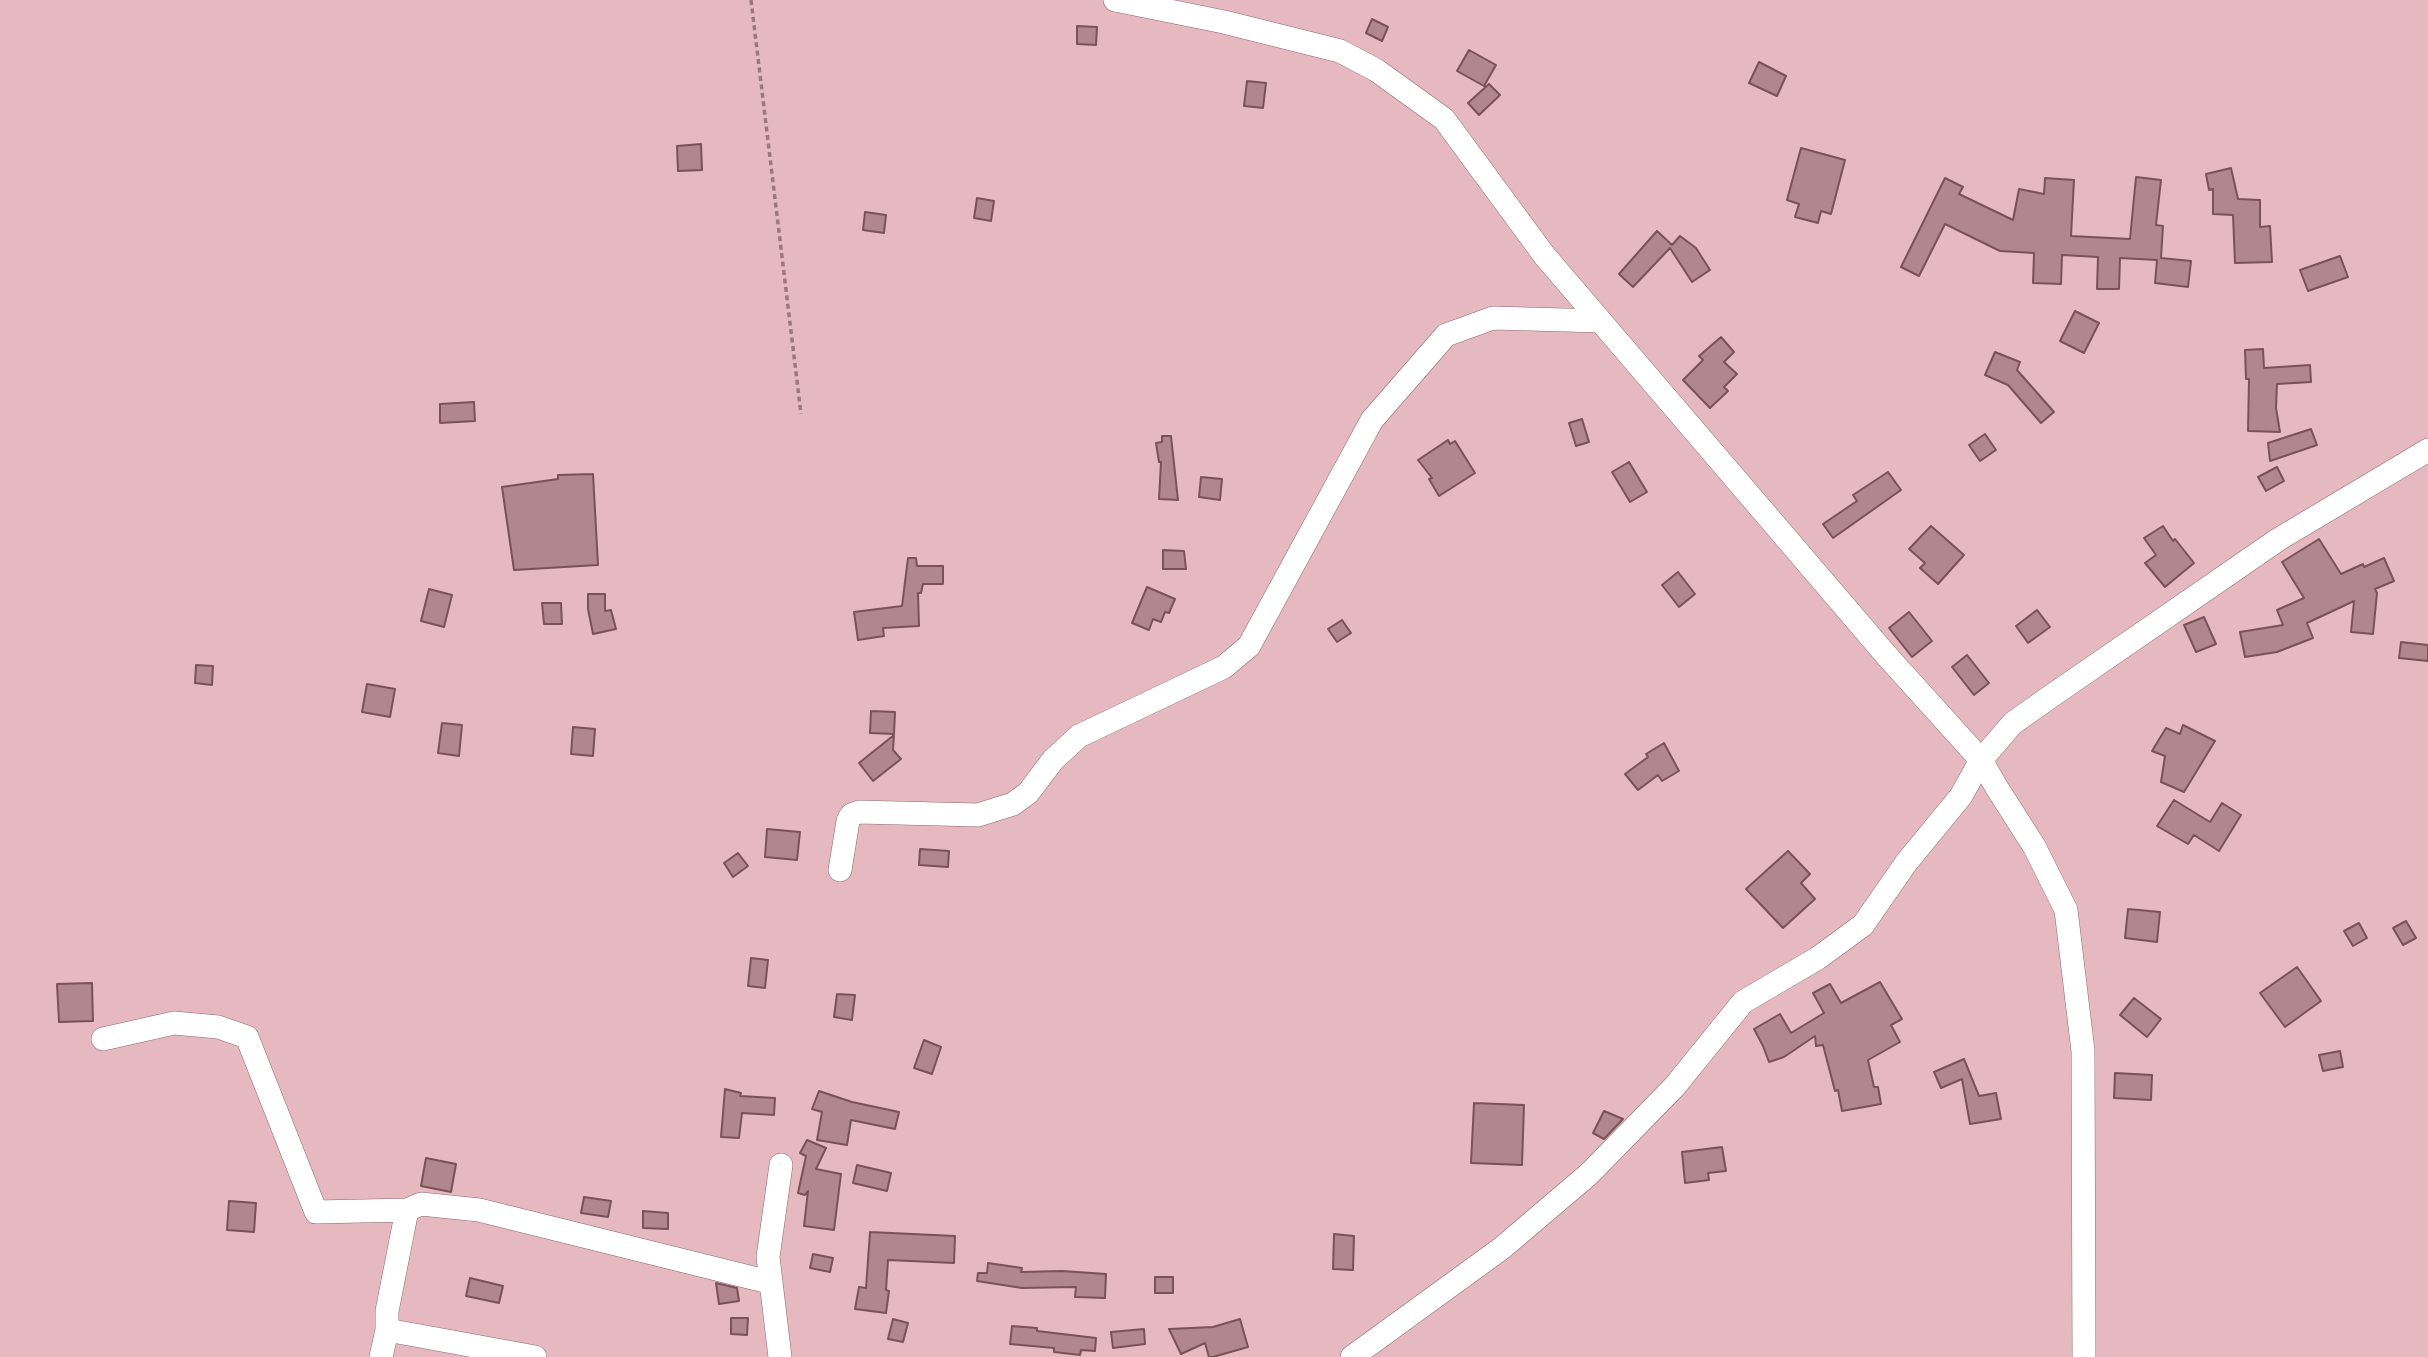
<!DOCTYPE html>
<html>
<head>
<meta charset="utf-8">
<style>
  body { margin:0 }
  canvas { display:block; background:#e6b9c0 }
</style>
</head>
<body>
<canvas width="2428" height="1357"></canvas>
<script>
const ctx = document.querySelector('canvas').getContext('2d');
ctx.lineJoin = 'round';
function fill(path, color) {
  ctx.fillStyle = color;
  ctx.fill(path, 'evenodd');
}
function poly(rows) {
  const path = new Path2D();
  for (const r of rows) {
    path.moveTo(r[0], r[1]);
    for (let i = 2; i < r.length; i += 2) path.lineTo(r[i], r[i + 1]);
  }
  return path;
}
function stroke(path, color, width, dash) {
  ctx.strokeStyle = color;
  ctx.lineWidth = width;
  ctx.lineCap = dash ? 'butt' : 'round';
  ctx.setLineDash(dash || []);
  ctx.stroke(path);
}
const building = poly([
  [1372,19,1388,27,1382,41,1366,33,1372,19],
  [1077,26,1097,27,1096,45,1077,44,1077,26],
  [1469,50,1496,65,1484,86,1457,71,1469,50],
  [1759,62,1786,76,1777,96,1749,83,1759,62],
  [1247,81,1266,83,1263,108,1244,106,1247,81],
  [1489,84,1500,95,1479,115,1468,103,1489,84],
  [701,144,702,170,678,171,677,146,701,144],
  [1801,148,1845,160,1831,214,1821,211,1818,223,1795,217,1799,204,1787,200,1801,148],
  [2231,168,2238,199,2260,200,2260,227,2270,226,2272,262,2235,263,2233,215,2213,214,2213,189,2209,190,2206,174,2231,168],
  [2136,177,2161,180,2156,225,2163,226,2161,258,2191,261,2188,287,2155,283,2157,260,2120,258,2119,289,2097,289,2098,257,2062,255,2061,284,2033,283,2034,253,2000,251,1945,224,1919,276,1901,267,1945,178,1963,187,1959,194,2013,220,2019,189,2044,194,2045,178,2074,180,2071,236,2130,239,2136,177],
  [977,198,994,201,991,221,974,218,977,198],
  [865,212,886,215,884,233,863,230,865,212],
  [1657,231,1672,245,1680,236,1696,248,1710,270,1692,282,1670,248,1633,287,1619,274,1657,231],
  [2340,256,2348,277,2308,291,2300,270,2340,256],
  [2075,311,2099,323,2084,353,2060,341,2075,311],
  [1721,337,1734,352,1724,362,1737,374,1724,387,1728,391,1710,408,1683,380,1703,360,1699,356,1721,337],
  [2263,349,2264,368,2310,365,2311,382,2277,384,2276,408,2280,432,2248,431,2249,379,2246,379,2245,350,2263,349],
  [1995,352,2020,362,2017,370,2054,412,2041,423,2008,385,1985,375,1995,352],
  [474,402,475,421,440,423,440,404,474,402],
  [1582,419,1589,442,1576,446,1569,423,1582,419],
  [2311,429,2317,445,2270,461,2268,443,2311,429],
  [1985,434,1996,450,1980,461,1969,445,1985,434],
  [1162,436,1171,436,1178,500,1159,499,1161,462,1159,462,1156,443,1162,442,1162,436],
  [1448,440,1450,444,1455,441,1475,473,1439,496,1429,479,1432,478,1418,460,1448,440],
  [1629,462,1647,492,1630,502,1612,472,1629,462],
  [2277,467,2284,481,2266,491,2258,477,2277,467],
  [1888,472,1901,490,1833,538,1823,524,1857,501,1853,495,1888,472],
  [593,474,598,565,514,570,502,487,558,479,558,475,593,474],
  [1201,477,1222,479,1220,500,1199,497,1201,477],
  [1931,526,1964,555,1938,584,1920,568,1925,563,1909,549,1931,526],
  [2163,526,2173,541,2175,539,2194,563,2165,587,2145,563,2156,555,2144,538,2163,526],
  [2319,539,2341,574,2363,564,2364,567,2384,558,2394,581,2375,589,2377,593,2373,634,2351,632,2354,601,2307,623,2313,638,2277,652,2245,657,2240,632,2283,625,2277,610,2304,598,2282,562,2319,539],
  [1163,550,1184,551,1186,569,1163,569,1163,550],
  [908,558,916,558,917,566,943,566,943,584,923,584,921,593,918,593,919,626,883,628,884,636,858,640,854,612,902,606,908,558],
  [1678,572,1695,594,1679,607,1662,585,1678,572],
  [1147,587,1175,599,1169,613,1165,612,1161,622,1153,619,1149,630,1132,623,1147,587],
  [429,589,452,595,444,627,421,621,429,589],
  [588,594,605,594,605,611,611,610,616,629,593,634,588,609,588,594],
  [542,603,561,603,562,624,544,624,542,603],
  [2037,610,2050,627,2028,643,2016,626,2037,610],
  [1909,612,1932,641,1912,657,1889,628,1909,612],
  [2204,617,2216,644,2196,652,2184,625,2204,617],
  [1342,620,1351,633,1337,642,1328,629,1342,620],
  [2401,642,2428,645,2428,661,2399,658,2401,642],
  [1967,655,1989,683,1974,695,1952,667,1967,655],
  [196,665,213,666,212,685,195,683,196,665],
  [367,684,395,689,390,717,362,712,367,684],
  [871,711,895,712,894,734,870,733,871,711],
  [442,723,462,725,459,756,438,753,442,723],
  [2183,725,2215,741,2184,792,2161,782,2165,756,2152,751,2166,728,2180,734,2183,725],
  [573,727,595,729,593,756,571,754,573,727],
  [894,735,893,750,901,759,873,781,859,763,894,735],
  [1664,743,1679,771,1662,781,1658,775,1638,790,1625,774,1648,757,1646,754,1664,743],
  [2174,800,2210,822,2222,803,2241,815,2219,851,2194,835,2188,844,2157,826,2174,800],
  [767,829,800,832,797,860,765,857,767,829],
  [920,849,949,851,948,867,919,865,920,849],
  [1788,851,1810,874,1801,883,1815,899,1783,928,1746,889,1788,851],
  [738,853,748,866,733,877,724,863,738,853],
  [2128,909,2160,912,2157,942,2125,938,2128,909],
  [2406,921,2416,938,2403,945,2393,928,2406,921],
  [2359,923,2367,938,2353,946,2344,931,2359,923],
  [751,958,768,960,765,988,748,986,751,958],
  [2297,967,2321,1001,2285,1027,2260,993,2297,967],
  [1880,982,1902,1019,1891,1025,1900,1042,1868,1060,1874,1087,1878,1087,1881,1104,1842,1111,1838,1090,1835,1091,1823,1045,1816,1046,1815,1036,1784,1057,1769,1062,1763,1046,1754,1029,1780,1014,1791,1033,1824,1013,1813,993,1830,984,1841,1003,1880,982],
  [92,983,93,1021,59,1022,57,984,92,983],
  [837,994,855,995,852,1020,834,1017,837,994],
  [2134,998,2161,1019,2147,1037,2120,1015,2134,998],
  [924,1040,941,1047,932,1074,914,1068,924,1040],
  [2340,1051,2343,1067,2323,1071,2319,1055,2340,1051],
  [1964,1059,1979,1096,1996,1093,2001,1119,1970,1124,1962,1079,1941,1088,1934,1072,1964,1059],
  [2115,1073,2152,1075,2151,1100,2114,1098,2115,1073],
  [725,1089,741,1093,740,1096,775,1098,774,1115,742,1113,739,1138,721,1137,725,1089],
  [819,1091,852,1102,899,1112,895,1129,851,1120,847,1145,817,1140,822,1112,812,1109,819,1091],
  [1474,1103,1524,1105,1522,1165,1471,1163,1474,1103],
  [1604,1111,1623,1119,1604,1139,1593,1133,1604,1111],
  [807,1140,826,1148,816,1169,841,1174,834,1230,804,1226,808,1191,805,1195,798,1193,806,1156,800,1153,807,1140],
  [1722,1147,1726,1171,1708,1173,1709,1180,1685,1183,1682,1152,1722,1147],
  [426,1158,456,1164,451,1192,421,1186,426,1158],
  [857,1165,891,1173,887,1191,853,1183,857,1165],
  [584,1197,611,1201,608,1217,581,1213,584,1197],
  [229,1201,256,1203,254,1232,227,1230,229,1201],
  [643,1211,668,1213,668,1229,643,1228,643,1211],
  [870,1232,955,1236,954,1263,888,1260,886,1290,889,1291,886,1313,855,1309,859,1287,866,1288,870,1232],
  [1334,1234,1354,1236,1353,1270,1333,1269,1334,1234],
  [813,1254,833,1258,830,1272,810,1268,813,1254],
  [988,1263,1022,1268,1021,1272,1062,1271,1106,1274,1105,1298,1075,1297,1076,1287,1022,1288,977,1281,978,1273,987,1273,988,1263],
  [1155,1277,1173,1277,1173,1293,1155,1293,1155,1277],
  [470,1278,503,1286,499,1303,466,1296,470,1278],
  [716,1283,737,1288,739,1301,719,1304,716,1283],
  [731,1318,748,1318,747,1335,731,1334,731,1318],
  [893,1319,908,1323,903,1342,888,1339,893,1319],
  [1240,1319,1248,1347,1213,1357,1209,1357,1205,1343,1181,1354,1169,1329,1213,1327,1240,1319],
  [1012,1326,1037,1328,1037,1331,1096,1338,1095,1351,1081,1350,1080,1355,1054,1352,1054,1348,1010,1344,1012,1326],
  [1144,1329,1145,1344,1113,1348,1111,1332,1144,1329]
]);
const path = poly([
  [751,0,801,414]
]);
const minor = poly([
  [1115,0,1224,22,1340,51,1376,70,1444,119,1544,255,1887,656,1981,760,1961,796,1906,863,1863,925,1818,958,1743,1002,1675,1086,1589,1174,1502,1248,1352,1357],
  [840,870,848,821,851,815,859,812,978,815,1013,804,1028,793,1053,760,1079,736,1224,667,1249,646,1372,420,1446,335,1493,318,1600,321],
  [103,1039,174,1023,218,1027,247,1037,316,1212,407,1210,421,1204,479,1210,769,1282],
  [387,1330,535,1357],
  [381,1357,387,1330,387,1311,407,1210],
  [780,1357,768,1257,781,1165],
  [2084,1357,2083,1051,2066,910,2034,846,1997,788,1981,760,2013,723,2047,699,2279,539,2428,450]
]);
fill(building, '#b1868d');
stroke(building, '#795259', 2);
stroke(minor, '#8e656c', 24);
stroke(path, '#9a797e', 3.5, [5, 3.5]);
stroke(minor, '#fff', 23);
</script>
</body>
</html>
